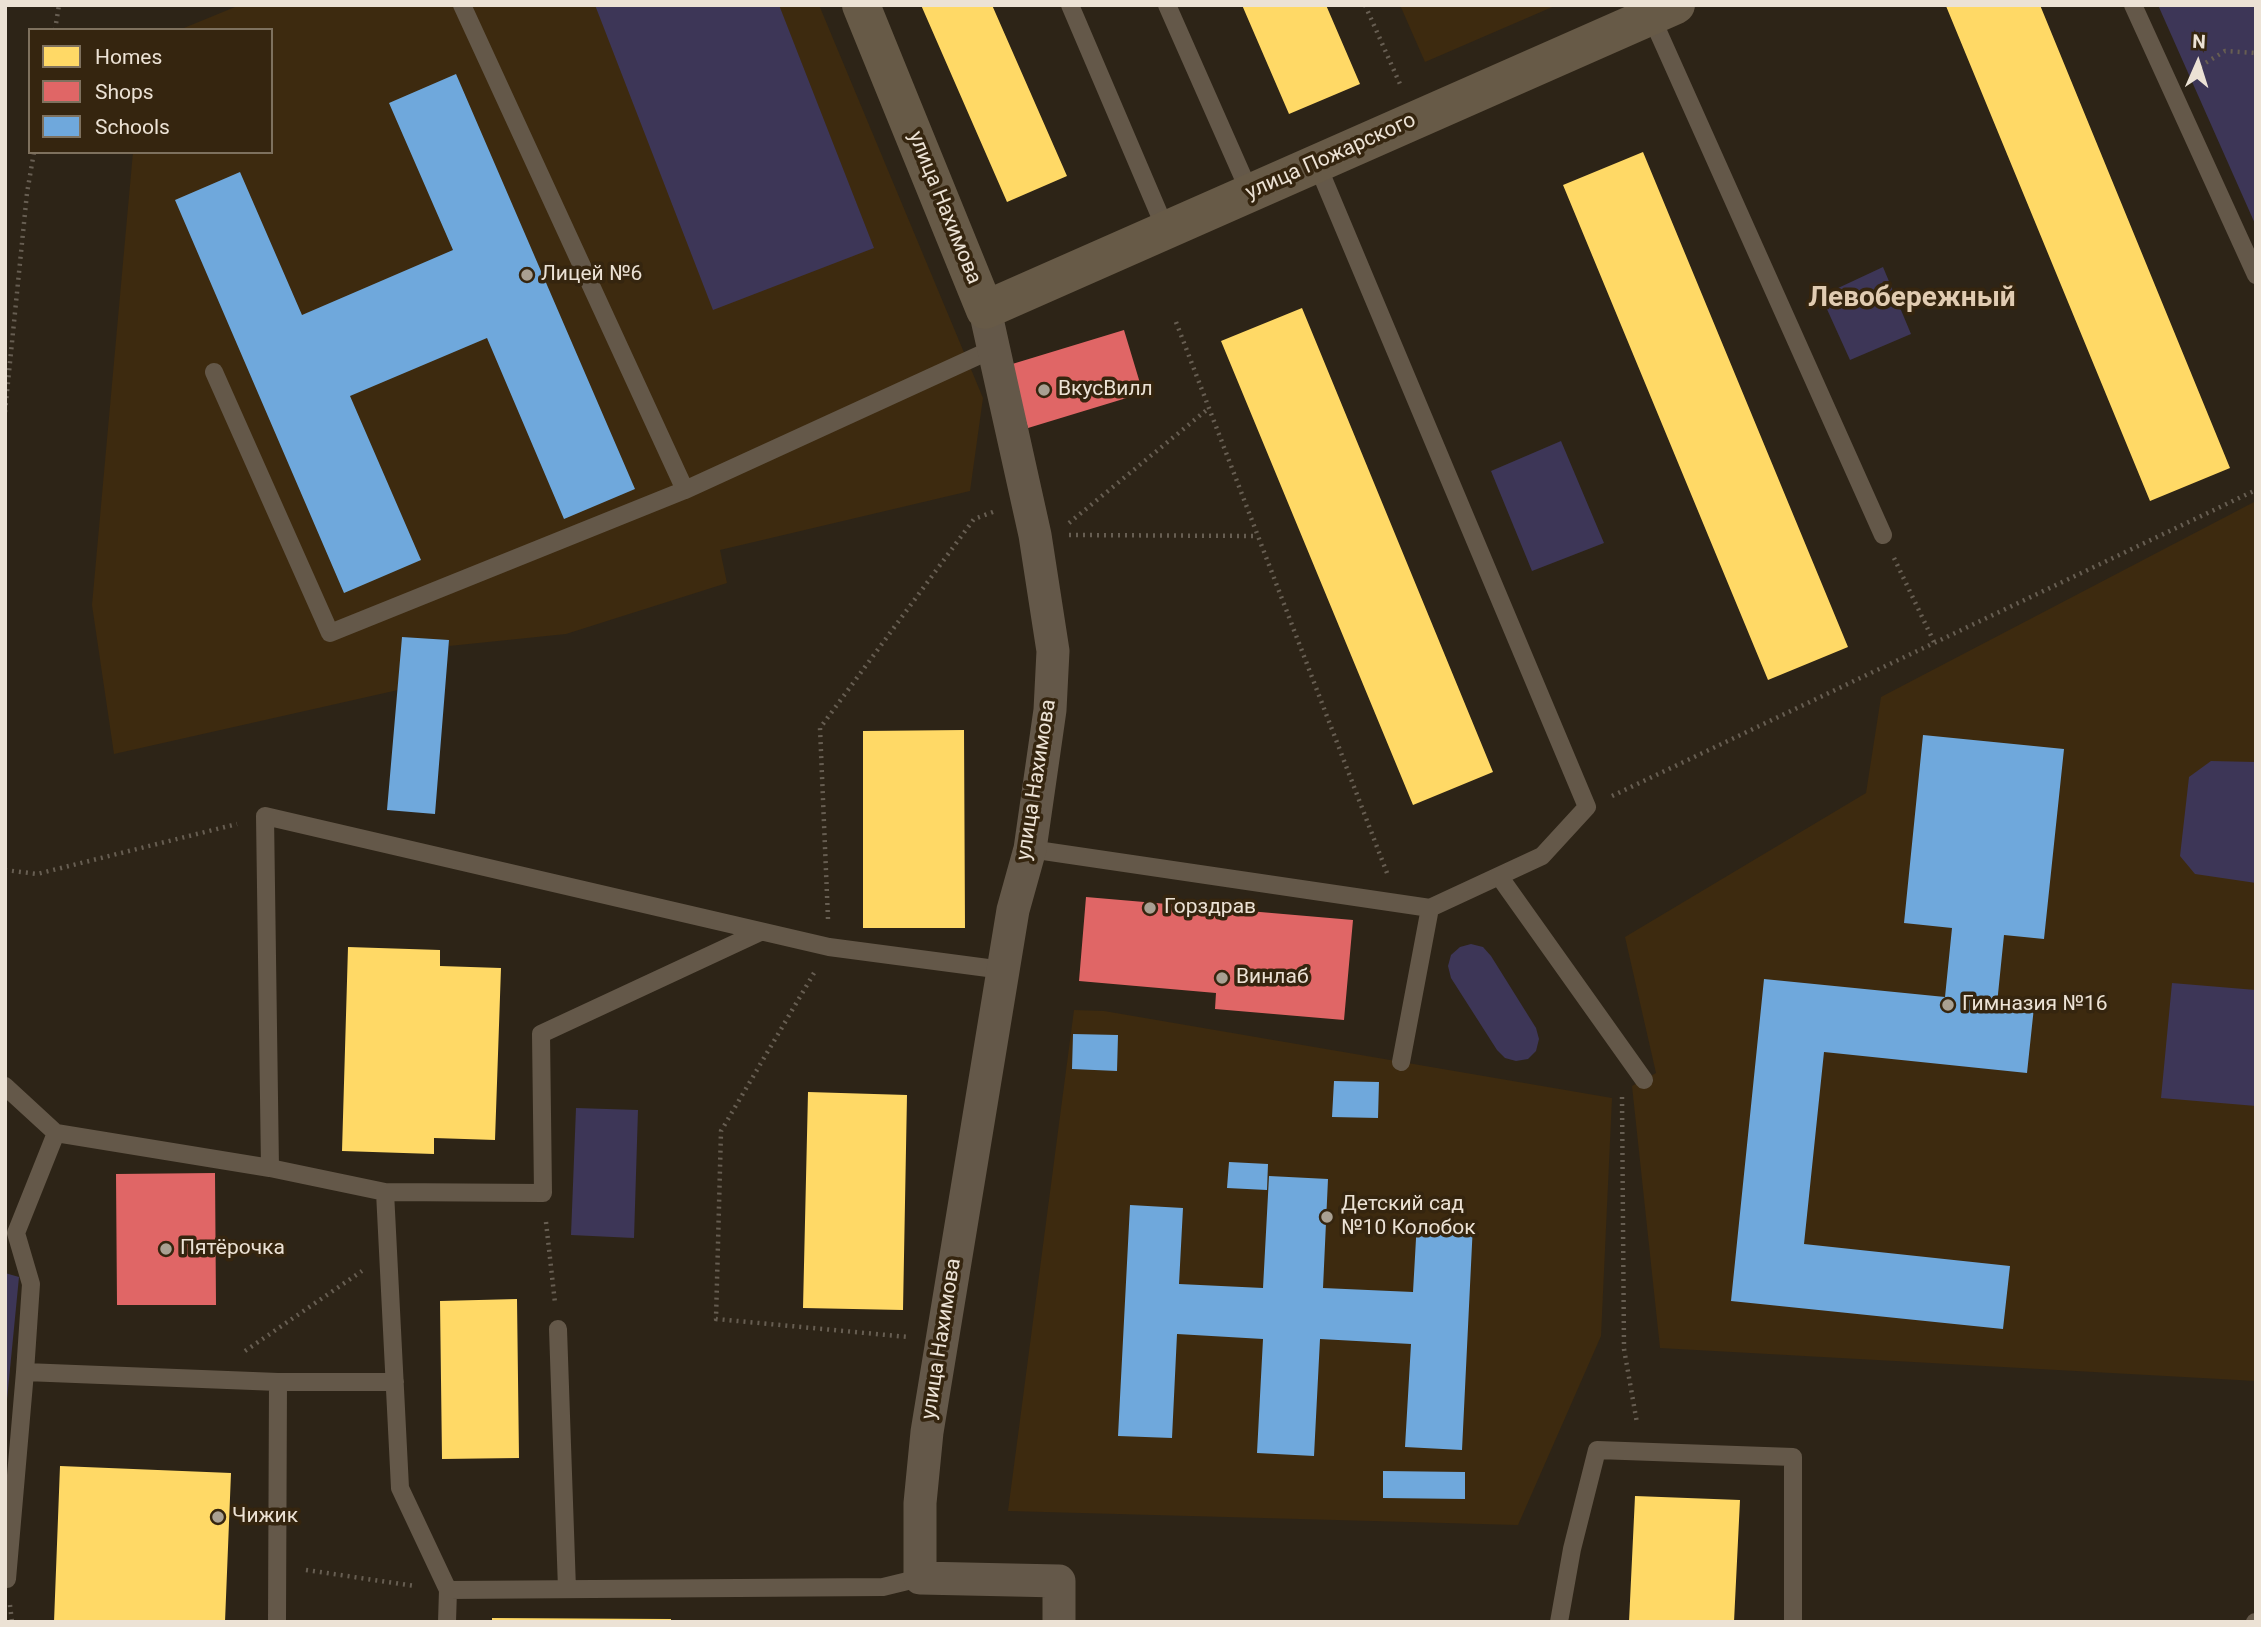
<!DOCTYPE html>
<html>
<head>
<meta charset="utf-8">
<style>
  body { margin:0 }
  #map { position:relative; width:2261px; height:1627px; overflow:hidden; background:#2d2417; font-family:Roboto,sans-serif }
  canvas { display:block }
  .frame { position:absolute; inset:0; border:7px solid #ece2d5; pointer-events:none }
  .legend { position:absolute; left:28px; top:28px; width:245px; height:126px; box-sizing:border-box; background:#35250f; border:2px solid #7e715e; margin:0; padding:9px 12px; list-style:none; font-size:21px; color:#ece2d5 }
  .legend li { display:flex; align-items:center; gap:14px; height:35px }
  .legend b { width:35px; border:2px solid #7e715e }
  .north { position:absolute; left:2163px; top:28px; width:70px; height:70px; -webkit-text-stroke:5px #35250f; paint-order:stroke; rotate:3deg; font-size:19px; font-weight:700; line-height:28px; text-align:center; color:#ece2d5 }
  .north::after { content:''; display:block; margin:auto; width:24px; height:32px; background:#ece2d5; clip-path:polygon(50% 0,100% 100%,50% 72%,0 100%) }
</style>
</head>
<body>
<div id="map">
<canvas width="2261" height="1627"></canvas>
<div class="frame"></div>
<ul class="legend">
<li><b style="height:19px;background:#ffd966"></b>Homes</li>
<li><b style="height:19px;background:#e06666"></b>Shops</li>
<li><b style="height:19px;background:#6fa8dc"></b>Schools</li>
</ul>
<div class="north">N</div>
</div>
<script>
const ctx = document.querySelector('canvas').getContext('2d');
ctx.lineJoin = 'round';
function fill(path, color) {
  ctx.fillStyle = color;
  ctx.fill(path, 'evenodd');
}
function poly(rows) {
  const path = new Path2D();
  for (const r of rows) {
    path.moveTo(r[0], r[1]);
    for (let i = 2; i < r.length; i += 2) path.lineTo(r[i], r[i + 1]);
  }
  return path;
}
function stroke(path, color, width, dash) {
  ctx.strokeStyle = color;
  ctx.lineWidth = width;
  ctx.lineCap = dash ? 'butt' : 'round';
  ctx.setLineDash(dash || []);
  ctx.stroke(path);
}
function write(font, color, halo, rows, align = 'center') {
  ctx.font = font + ' Roboto,sans-serif';
  ctx.lineWidth = 7;
  ctx.setLineDash([]);
  ctx.textBaseline = 'middle';
  ctx.strokeStyle = halo;
  ctx.fillStyle = color;
  for (const [text, x, y, turn = 0] of rows) {
    ctx.save();
    ctx.translate(x, y);
    ctx.rotate((+turn || 0) * Math.PI / 180);
    ctx.textAlign = isNaN(turn) ? turn : align;
    if (halo) ctx.strokeText(text, 0, 0);
    ctx.fillText(text, 0, 0);
    ctx.restore();
  }
}
const built = poly([
  [240,5,819,5,983,398,970,491,720,550,727,583,566,634,449,646,449,640,403,637,398,690,114,754,92,605,133,152,271,152,271,30,179,30],
  [1400,5,1557,5,1425,62],
  [2256,501,2256,1381,1660,1348,1632,1086,1656,1073,1625,937,1866,793,1881,697],
  [1074,1010,1104,1011,1612,1098,1601,1336,1518,1525,1008,1511]
]);
const green = poly([
  [595,5,779,5,874,248,713,310],
  [2158,5,2256,5,2256,226],
  [1883,267,1911,334,1850,360,1821,296],
  [1561,441,1604,543,1532,571,1491,471],
  [2211,761,2256,762,2256,883,2195,874,2180,856,2189,777],
  [1471,944,1483,947,1491,956,1536,1028,1539,1039,1536,1051,1528,1059,1516,1061,1505,1058,1497,1050,1451,978,1448,966,1451,955,1460,947],
  [2172,983,2256,990,2256,1106,2161,1098],
  [576,1108,638,1110,634,1238,571,1235],
  [5,1273,19,1277,5,1420]
]);
const homes = poly([
  [921,5,992,5,1067,176,1007,202],
  [1242,5,1326,5,1360,84,1289,114],
  [1948,5,2040,5,2230,468,2150,501,1946,6],
  [1643,152,1848,647,1768,680,1563,185],
  [1302,308,1493,772,1413,805,1221,341],
  [964,730,965,928,863,928,863,731],
  [348,947,440,950,440,966,501,968,495,1140,434,1138,434,1154,342,1151],
  [808,1092,907,1095,903,1310,803,1308],
  [517,1299,519,1458,442,1459,440,1301],
  [60,1466,231,1473,225,1622,54,1622],
  [1635,1496,1740,1500,1734,1622,1629,1622],
  [492,1618,671,1619,671,1622,492,1622]
]);
const shops = poly([
  [1124,330,1143,393,1028,428,1009,365],
  [1086,897,1353,920,1344,1020,1215,1009,1216,993,1079,981],
  [215,1173,216,1305,117,1305,116,1174]
]);
const schools = poly([
  [456,74,635,489,564,519,487,338,350,396,421,560,344,593,175,200,240,172,302,315,453,250,389,103],
  [402,637,449,640,435,814,387,810],
  [1923,735,2064,749,2044,939,2004,935,1997,1004,2034,1007,2027,1073,1824,1052,1804,1244,2010,1266,2003,1329,1731,1301,1764,979,1945,997,1952,928,1904,923],
  [1073,1034,1118,1035,1117,1071,1072,1069],
  [1334,1081,1379,1082,1378,1118,1332,1117],
  [1229,1162,1268,1164,1267,1190,1227,1188],
  [1269,1176,1328,1179,1323,1288,1413,1292,1417,1221,1473,1224,1462,1450,1405,1447,1411,1344,1320,1339,1314,1456,1257,1453,1263,1339,1177,1334,1172,1438,1118,1436,1130,1205,1183,1208,1179,1284,1263,1288],
  [1383,1471,1465,1472,1465,1499,1383,1498]
]);
const path = poly([
  [1365,5,1400,84],
  [55,30,59,5],
  [2194,70,2225,51,2256,53],
  [1176,322,1387,873],
  [5,412,27,193,34,152],
  [1069,523,1209,408],
  [1069,535,1258,536],
  [1894,558,1934,642],
  [1612,796,2256,490],
  [5,870,37,874,237,824],
  [828,919,820,728,974,519,993,512],
  [814,973,721,1131,716,1319,908,1337],
  [1622,1097,1624,1349,1637,1423],
  [546,1222,555,1303],
  [245,1351,362,1271],
  [306,1570,415,1586],
  [10,1605,12,1622]
]);
const lane = poly([
  [462,5,685,490],
  [1070,5,1166,230],
  [1167,5,1250,193],
  [2133,5,2256,275],
  [1651,16,1883,535],
  [214,372,330,633,685,490,995,348],
  [1030,849,1430,908,1542,856,1587,807,1317,164],
  [1499,876,1644,1080],
  [1401,1062,1430,908],
  [5,1086,56,1133,16,1233,31,1284,25,1372,278,1382,277,1622],
  [56,1133,270,1168,385,1192,543,1193,541,1034,760,932],
  [270,1168,265,816,829,947,1003,970],
  [385,1192,400,1488,448,1590,447,1622],
  [558,1329,567,1589],
  [278,1382,395,1382],
  [7,1579,25,1372],
  [448,1590,883,1587,920,1578],
  [1559,1622,1572,1549,1597,1450,1793,1457,1793,1622],
  [2255,1622,2256,1622]
]);
const street = poly([
  [985,310,1035,535,1053,651,1050,710,1030,849,1013,910,927,1432,920,1503,920,1578,1059,1581,1059,1622]
]);
const secondary = poly([
  [861,5,985,310,1676,5]
]);
const markers = [
  [527,275,7,"#a9a092"],
  [1044,390,7,"#a9a092"],
  [1150,908,7,"#a9a092"],
  [1222,978,7,"#a9a092"],
  [1948,1005,7,"#a9a092"],
  [1327,1217,7,"#a9a092"],
  [166,1249,7,"#a9a092"],
  [218,1517,7,"#a9a092"]
];
const streetNames = [
  ["улица Пожарского",1331,157,-24],
  ["улица Нахимова",944,208,68],
  ["улица Нахимова",1037,780,-81],
  ["улица Нахимова",942,1339,-81]
];
const poiNames = [
  ["Лицей №6",541,275],
  ["ВкусВилл",1058,390],
  ["Горздрав",1164,908],
  ["Винлаб",1236,978],
  ["Гимназия №16",1962,1005],
  ["Детский сад",1341,1205],
  ["№10 Колобок",1341,1229],
  ["Пятёрочка",180,1249],
  ["Чижик",232,1517]
];
const districtNames = [
  ["Левобережный",1912,299]
];
fill(built, '#3d2a0f');
fill(green, '#3d3657');
fill(homes, '#ffd966');
fill(shops, '#e06666');
fill(schools, '#6fa8dc');
stroke(path, '#675e52', 4.5, [2, 5]);
stroke(lane, '#645849', 18);
stroke(street, '#645849', 33);
stroke(secondary, '#675a47', 38);
for (const [x, y, r, color] of markers) {
  const dot = new Path2D();
  dot.arc(x, y, r, 0, 2 * Math.PI);
  ctx.fillStyle = color;
  ctx.fill(dot);
  stroke(dot, '#35250f', 2.5);
}
write('21px', '#ece2d5', '#35250f', streetNames);
write('21px', '#ece2d5', '#35250f', poiNames, 'left');
write('bold 28px', '#e1ccb2', '#35250f', districtNames);
</script>
</body>
</html>
